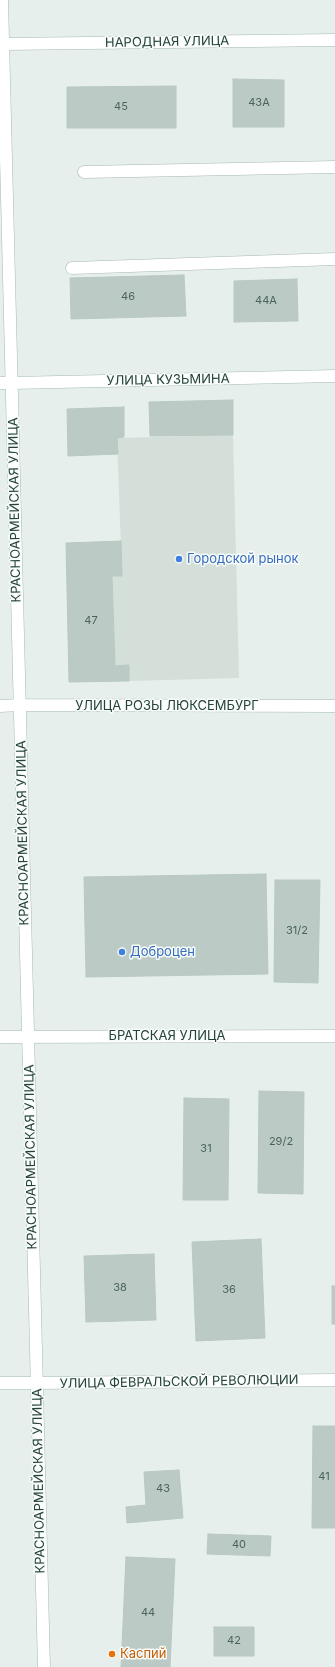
<!DOCTYPE html>
<html>
<head>
<meta charset="utf-8">
<style>
  body { margin:0 }
  canvas { display:block; background:#e6efeb }
</style>
</head>
<body>
<canvas width="335" height="1667"></canvas>
<script>
const ctx = document.querySelector('canvas').getContext('2d');
ctx.lineJoin = 'round';
function fill(path, color) {
  ctx.fillStyle = color;
  ctx.fill(path, 'evenodd');
}
function poly(rows) {
  const path = new Path2D();
  for (const r of rows) {
    path.moveTo(r[0], r[1]);
    for (let i = 2; i < r.length; i += 2) path.lineTo(r[i], r[i + 1]);
  }
  return path;
}
function stroke(path, color, width, dash) {
  ctx.strokeStyle = color;
  ctx.lineWidth = width;
  ctx.lineCap = dash ? 'butt' : 'round';
  ctx.setLineDash(dash || []);
  ctx.stroke(path);
}
function write(font, color, halo, rows, align = 'center') {
  ctx.font = font + ' Inter,sans-serif';
  ctx.lineWidth = 3;
  ctx.setLineDash([]);
  ctx.textBaseline = 'middle';
  ctx.strokeStyle = halo;
  ctx.fillStyle = color;
  for (const [text, x, y, turn = 0] of rows) {
    ctx.save();
    ctx.translate(x, y);
    ctx.rotate((+turn || 0) * Math.PI / 180);
    ctx.textAlign = isNaN(turn) ? turn : align;
    if (halo) ctx.strokeText(text, 0, 0);
    ctx.fillText(text, 0, 0);
    ctx.restore();
  }
}
const built = poly([
  [233,435,239,678,129,681,129,665,115,666,112,576,122,576,117,438]
]);
const building = poly([
  [233,79,284,80,284,127,233,127,233,79],
  [176,86,176,128,67,128,67,87,176,86],
  [184,275,186,316,71,319,70,278,184,275],
  [297,279,298,321,234,322,234,281,297,279],
  [233,400,233,435,150,436,149,402,233,400],
  [124,407,124,437,117,438,118,454,68,456,67,409,124,407],
  [121,541,122,576,112,576,115,666,129,665,129,681,69,682,66,543,121,541],
  [266,874,268,974,86,977,84,877,266,874],
  [275,880,320,880,318,983,274,982,275,880],
  [259,1091,304,1092,303,1194,258,1193,259,1091],
  [184,1098,229,1099,228,1200,183,1200,184,1098],
  [261,1239,265,1338,196,1341,192,1242,261,1239],
  [154,1254,156,1320,86,1322,84,1256,154,1254],
  [332,1286,335,1286,335,1324,332,1324,332,1286],
  [313,1426,335,1426,335,1528,312,1528,313,1426],
  [179,1470,183,1518,127,1523,126,1507,146,1505,144,1472,179,1470],
  [208,1534,271,1536,270,1556,207,1554,208,1534],
  [126,1557,175,1559,170,1667,121,1667,126,1557],
  [214,1627,254,1627,254,1656,214,1656,214,1627]
]);
const street = poly([
  [84,172,335,167],
  [72,268,335,259],
  [0,383,12,383],
  [0,706,20,705],
  [0,1037,335,1036],
  [0,1383,37,1383]
]);
const secondary = poly([
  [2,0,44,1667],
  [4,44,335,40],
  [12,383,335,376],
  [20,705,335,706],
  [37,1383,335,1380]
]);
const markers = [
  [179,559,4,"#3f7fe0"],
  [122,952,4,"#3f7fe0"],
  [112,1654,4,"#e8710a"]
];
const numberNames = [
  ["43А",259,103],
  ["45",121,107],
  ["46",128,297],
  ["44А",266,301],
  ["47",91,621],
  ["31/2",297,931],
  ["29/2",281,1142],
  ["31",206,1149],
  ["38",120,1288],
  ["36",229,1290],
  ["41",324,1477],
  ["43",163,1489],
  ["40",239,1545],
  ["44",148,1613],
  ["42",234,1641]
];
const streetNames = [
  ["НАРОДНАЯ УЛИЦА",167,42,-1],
  ["УЛИЦА КУЗЬМИНА",168,380,-1],
  ["КРАСНОАРМЕЙСКАЯ УЛИЦА",15,510,-91],
  ["УЛИЦА РОЗЫ ЛЮКСЕМБУРГ",167,706],
  ["КРАСНОАРМЕЙСКАЯ УЛИЦА",23,833,-91],
  ["БРАТСКАЯ УЛИЦА",167,1036],
  ["КРАСНОАРМЕЙСКАЯ УЛИЦА",31,1157,-91],
  ["УЛИЦА ФЕВРАЛЬСКОЙ РЕВОЛЮЦИИ",179,1382,-1],
  ["КРАСНОАРМЕЙСКАЯ УЛИЦА",39,1481,-91]
];
const shopNames = [
  ["Городской рынок",187,559],
  ["Доброцен",130,952]
];
const foodNames = [
  ["Каспий",120,1654]
];
fill(built, '#d4dfda');
fill(building, '#bbcac4');
stroke(building, '#b8c9c2', 1);
stroke(street, '#a8b8b2', 13);
stroke(secondary, '#a4bbb3', 13);
stroke(street, '#fff', 12);
stroke(secondary, '#fff', 12);
for (const [x, y, r, color] of markers) {
  const dot = new Path2D();
  dot.arc(x, y, r, 0, 2 * Math.PI);
  ctx.fillStyle = color;
  ctx.fill(dot);
  stroke(dot, '#f7fbf9', 1.5);
}
write('11px', '#4a645c', null, numberNames);
write('13px', '#24423a', '#f7fbf9', streetNames);
write('13px', '#366cbe', '#f7fbf9', shopNames, 'left');
write('13px', '#c56008', '#f7fbf9', foodNames, 'left');
</script>
</body>
</html>
